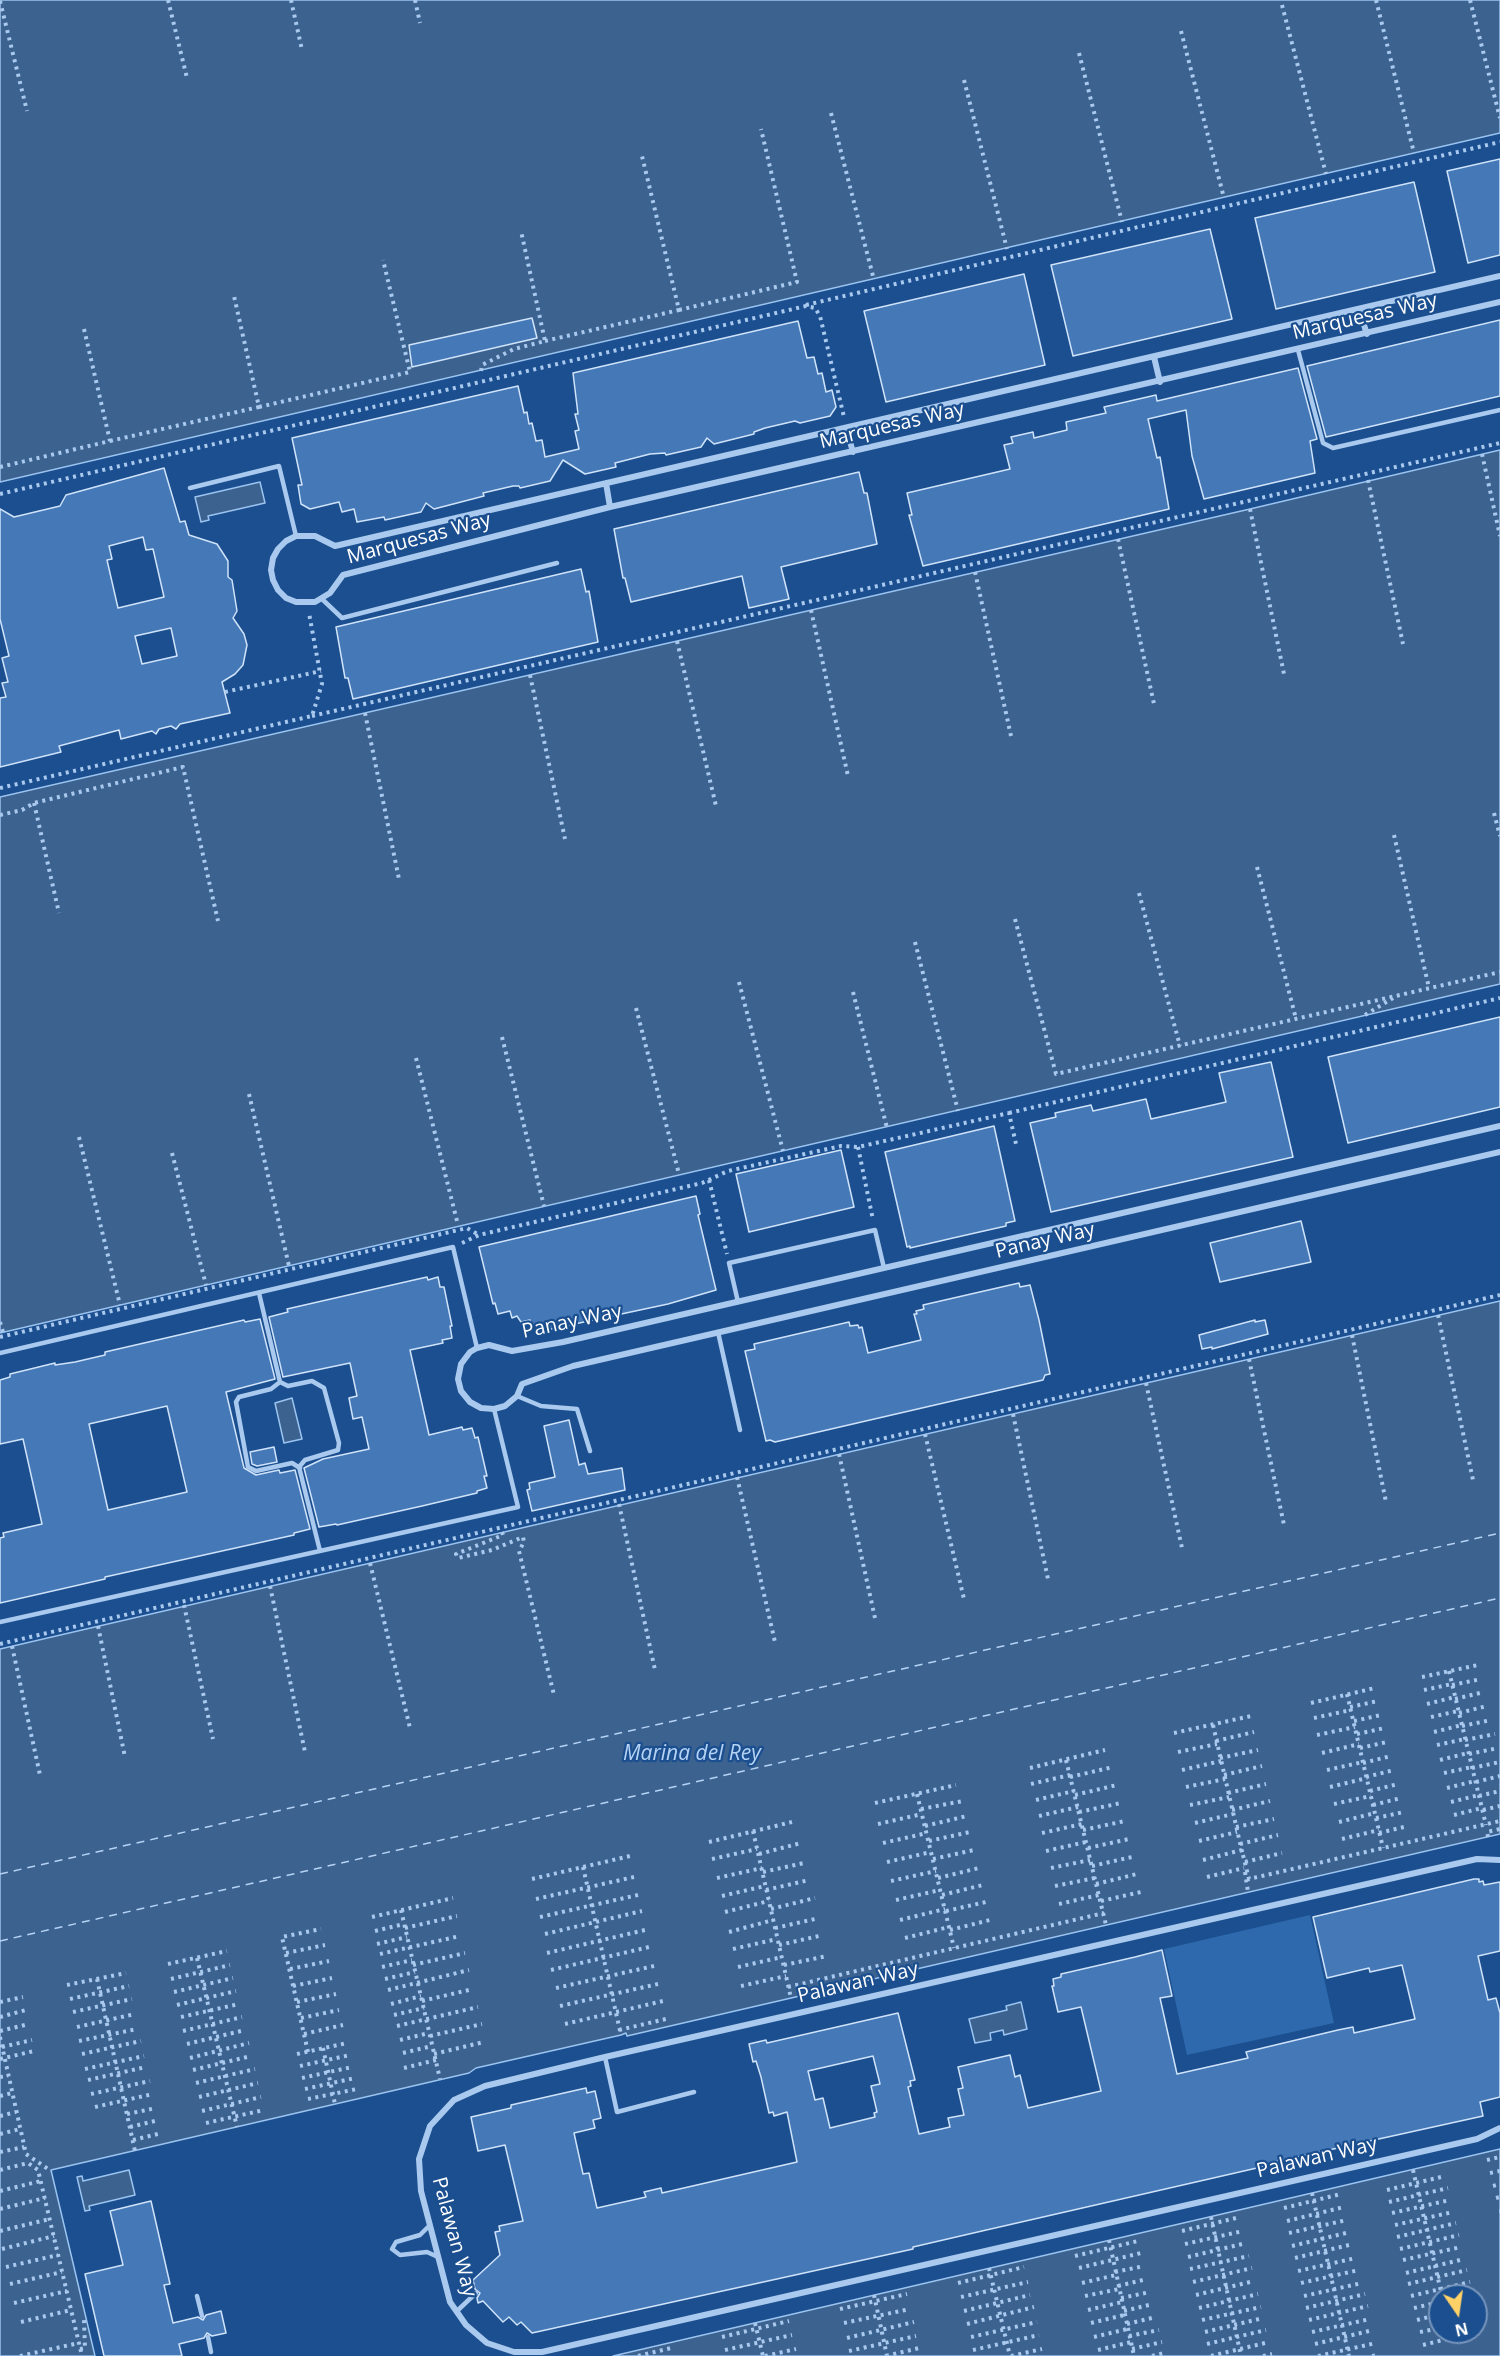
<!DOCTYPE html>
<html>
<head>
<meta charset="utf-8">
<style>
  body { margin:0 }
  #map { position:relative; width:1500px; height:2356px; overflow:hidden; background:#1b4f8f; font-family:"Open Sans",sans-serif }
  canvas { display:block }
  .north { position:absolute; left:1428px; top:2284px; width:60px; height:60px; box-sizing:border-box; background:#1b4f8f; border:2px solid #7695bc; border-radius:50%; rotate:167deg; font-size:16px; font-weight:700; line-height:24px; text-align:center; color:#fff }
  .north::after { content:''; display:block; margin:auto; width:21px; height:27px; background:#ffd166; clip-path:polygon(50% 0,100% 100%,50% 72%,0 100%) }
</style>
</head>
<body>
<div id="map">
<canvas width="1500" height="2356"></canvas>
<div class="north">N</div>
</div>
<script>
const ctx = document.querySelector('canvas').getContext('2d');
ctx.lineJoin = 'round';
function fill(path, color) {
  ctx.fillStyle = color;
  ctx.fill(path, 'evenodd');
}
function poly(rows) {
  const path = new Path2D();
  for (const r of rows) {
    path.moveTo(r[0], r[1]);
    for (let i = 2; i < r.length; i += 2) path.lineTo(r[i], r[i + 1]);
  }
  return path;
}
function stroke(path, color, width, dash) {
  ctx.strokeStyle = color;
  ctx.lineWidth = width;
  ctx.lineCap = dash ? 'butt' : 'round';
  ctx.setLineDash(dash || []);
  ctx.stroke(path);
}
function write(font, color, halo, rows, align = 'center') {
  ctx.font = font + ' "Open Sans",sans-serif';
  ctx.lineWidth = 4.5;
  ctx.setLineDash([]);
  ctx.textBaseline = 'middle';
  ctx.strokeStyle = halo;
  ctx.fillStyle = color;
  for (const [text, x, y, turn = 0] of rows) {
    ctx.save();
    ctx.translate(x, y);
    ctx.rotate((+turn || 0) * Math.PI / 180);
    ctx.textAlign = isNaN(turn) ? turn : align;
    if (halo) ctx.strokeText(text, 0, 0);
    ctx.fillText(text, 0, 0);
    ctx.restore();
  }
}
const green = poly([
  [1310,1915,1334,2023,1187,2055,1164,1949]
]);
const water = poly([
  [0,0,1500,0,1500,133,0,482,0,0],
  [1500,450,1500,984,0,1333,0,797,1250,509,1500,450],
  [260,482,265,503,208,516,209,520,201,522,195,497,260,482],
  [1500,1301,1500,1834,627,2036,626,2033,621,2035,476,2068,469,2073,51,2170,95,2356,0,2356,0,1649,1500,1301],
  [292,1398,302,1439,284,1443,275,1403,292,1398],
  [1021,2002,1027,2029,1004,2035,1003,2030,990,2033,991,2040,975,2043,969,2019,1007,2010,1006,2006,1021,2002],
  [1500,2149,1500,2356,613,2356,1312,2193,1500,2149],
  [1440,2296,1476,2296,1476,2332,1440,2332,1440,2296],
  [129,2170,135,2195,89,2206,90,2210,85,2211,77,2177,82,2176,83,2181,129,2170]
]);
const ferry = poly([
  [0,1874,1500,1533],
  [0,1941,1500,1598]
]);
const building = poly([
  [1500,159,1500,255,1468,263,1447,171,1500,159],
  [1414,182,1435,272,1276,309,1255,218,1414,182],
  [1210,229,1232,319,1073,356,1051,265,1210,229],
  [1024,274,1045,365,886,402,864,311,1024,274],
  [532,318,537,338,412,367,409,345,532,318],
  [1500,320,1500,396,1326,437,1307,366,1500,320],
  [798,321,807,358,814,357,818,374,822,373,826,392,832,390,836,407,830,416,800,423,795,421,765,428,754,432,754,434,714,444,707,438,701,447,666,455,665,453,650,454,619,462,615,463,616,467,585,474,563,460,550,481,520,488,519,486,513,486,483,493,484,496,434,509,426,503,421,512,385,520,384,517,357,522,354,509,342,512,339,502,310,509,301,504,298,485,302,485,292,438,518,386,524,413,527,412,529,424,532,423,536,441,542,440,545,457,579,449,575,431,579,430,575,414,578,414,573,373,798,321],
  [1298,368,1317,439,1310,441,1315,473,1204,499,1192,456,1186,410,1148,419,1157,458,1160,457,1169,509,923,566,909,515,912,515,907,493,1010,469,1004,445,1013,443,1011,437,1033,432,1034,438,1067,430,1066,422,1106,413,1104,407,1156,395,1157,401,1298,368],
  [164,468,180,522,185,521,189,535,217,544,228,561,228,577,232,580,237,611,233,618,244,634,247,645,243,665,235,674,222,682,230,713,180,724,176,729,171,726,159,729,156,734,152,731,121,739,119,730,59,746,61,752,0,767,0,698,6,697,2,683,8,682,2,658,9,656,0,619,0,509,14,517,60,506,66,495,164,468],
  [143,537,146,550,153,549,164,597,118,608,107,560,112,559,109,546,143,537],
  [171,628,177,656,142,664,135,636,171,628],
  [859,472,864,493,867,493,877,544,781,567,789,599,749,608,742,576,631,602,625,578,623,578,614,529,859,472],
  [581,569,586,592,589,591,598,642,353,699,348,678,345,678,336,627,581,569],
  [1500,1017,1500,1107,1348,1143,1328,1057,1500,1017],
  [1271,1062,1293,1157,1051,1212,1030,1123,1056,1117,1055,1113,1091,1105,1093,1111,1146,1099,1151,1119,1226,1102,1219,1073,1271,1062],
  [994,1126,1015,1221,1006,1223,1006,1226,953,1238,910,1248,910,1246,907,1247,885,1152,994,1126],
  [841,1150,854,1207,749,1232,736,1174,841,1150],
  [696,1196,700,1214,698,1215,716,1290,668,1304,542,1331,540,1323,531,1325,530,1320,521,1322,517,1316,512,1318,510,1311,498,1314,495,1303,493,1304,479,1247,696,1196],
  [1301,1221,1311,1262,1220,1282,1210,1243,1301,1221],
  [427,1277,428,1280,438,1277,440,1287,444,1287,452,1326,450,1326,452,1338,442,1340,443,1343,410,1350,429,1435,462,1427,463,1430,472,1428,475,1438,478,1437,487,1476,484,1476,487,1488,477,1491,477,1493,422,1506,337,1525,336,1524,319,1527,304,1468,323,1459,369,1449,362,1417,353,1419,349,1398,357,1396,350,1363,283,1377,269,1317,288,1312,287,1309,427,1277],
  [1019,1283,1020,1287,1030,1285,1039,1320,1050,1374,1045,1375,1043,1380,775,1442,770,1440,766,1441,745,1351,755,1349,754,1344,849,1322,850,1326,858,1325,859,1328,862,1327,868,1353,892,1347,921,1340,914,1314,917,1314,916,1311,924,1309,923,1305,1019,1283],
  [260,1319,275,1379,226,1392,244,1468,256,1475,279,1470,280,1473,295,1470,310,1529,294,1533,294,1535,105,1577,105,1579,0,1603,0,1538,4,1537,3,1533,42,1524,23,1439,0,1444,0,1380,10,1377,10,1374,55,1363,55,1365,75,1362,105,1355,105,1352,244,1320,245,1322,260,1319],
  [167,1406,187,1492,108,1510,89,1424,167,1406],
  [1255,1320,1255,1322,1265,1320,1268,1334,1212,1349,1212,1347,1202,1349,1199,1335,1255,1320],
  [569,1420,579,1465,585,1463,588,1474,622,1468,625,1490,532,1511,527,1490,530,1489,529,1483,555,1477,544,1426,569,1420],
  [274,1447,277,1462,257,1466,252,1464,250,1452,274,1447],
  [1474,1879,1479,1879,1479,1882,1483,1881,1484,1885,1500,1882,1500,1951,1478,1956,1488,2000,1496,1998,1500,2013,1500,2097,1480,2102,1483,2116,1270,2163,1270,2165,982,2231,913,2247,913,2249,532,2333,521,2322,517,2325,509,2317,503,2322,483,2301,478,2303,477,2298,480,2293,475,2289,473,2280,500,2255,495,2232,500,2231,499,2226,523,2221,505,2145,478,2151,471,2117,511,2108,511,2105,586,2088,587,2093,595,2091,601,2118,593,2120,595,2128,574,2133,583,2174,589,2173,597,2208,646,2197,644,2192,661,2188,662,2193,797,2162,787,2112,774,2116,773,2112,769,2113,761,2077,756,2061,753,2062,749,2044,766,2040,767,2043,898,2013,915,2080,910,2081,911,2086,908,2087,919,2134,950,2127,948,2118,964,2115,958,2089,963,2088,958,2067,1010,2055,1015,2077,1020,2075,1028,2108,1101,2091,1081,2007,1058,2012,1052,1986,1054,1986,1053,1979,1061,1977,1061,1974,1135,1957,1162,1950,1172,1996,1160,1998,1177,2074,1248,2058,1246,2052,1338,2030,1353,2027,1354,2033,1415,2019,1402,1965,1370,1972,1369,1968,1327,1978,1313,1917,1474,1879],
  [873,2056,880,2084,871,2086,877,2112,874,2113,875,2117,830,2128,823,2098,815,2100,808,2071,873,2056],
  [151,2201,170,2284,164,2285,173,2323,198,2317,203,2320,206,2315,221,2311,226,2333,212,2336,207,2333,204,2338,179,2344,182,2356,104,2356,85,2274,123,2265,110,2211,151,2201]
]);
const path = poly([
  [168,0,187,78],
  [291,0,302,50],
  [415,0,420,23],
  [1376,0,1414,153],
  [1470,0,1500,118],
  [0,1,27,111],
  [1282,5,1326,174],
  [1181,31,1224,198],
  [1079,53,1122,222],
  [964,80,1007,249],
  [831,113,874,280],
  [806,305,1500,142],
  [679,310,797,282,761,129],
  [545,341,679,310,642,156],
  [481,371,482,365,514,349,545,341,521,231],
  [259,407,410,372,383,260],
  [110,441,259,407,234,296],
  [1482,454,1500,536],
  [0,467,110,441,84,329],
  [1368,480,1403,644],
  [0,494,806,306,815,308,820,316,844,417],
  [1250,509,1284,674],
  [1118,539,1154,704],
  [975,572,1011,736],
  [811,610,848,776],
  [677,641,716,806],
  [530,675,565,839],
  [225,692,321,671],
  [365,713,399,879],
  [312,716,1500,443],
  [0,788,312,716,322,684,309,613],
  [34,803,59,913],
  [1494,813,1500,836],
  [0,815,22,810,34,803,183,767,218,921],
  [1394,835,1429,988],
  [1257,867,1296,1019],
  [1139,893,1180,1046],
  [1015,919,1056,1074,1500,972],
  [915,942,958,1111],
  [739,982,783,1151],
  [853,992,887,1128],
  [636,1008,679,1174],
  [1365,1015,1393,998],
  [502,1037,544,1206],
  [416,1058,458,1225],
  [249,1094,289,1266],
  [1009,1113,1500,998],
  [79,1137,120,1305],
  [858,1147,873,1220],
  [172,1153,206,1285],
  [709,1180,727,1254],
  [462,1243,479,1235,702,1183,728,1171,841,1146,858,1147,1009,1113,1016,1144],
  [1438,1315,1473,1480],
  [0,1322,3,1332],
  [1352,1335,1386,1502],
  [0,1337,467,1228,479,1235],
  [1249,1359,1284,1525],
  [1146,1383,1182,1548],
  [1013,1414,1048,1579],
  [925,1434,964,1599],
  [839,1454,875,1618],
  [737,1477,775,1642],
  [619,1504,655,1670],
  [502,1532,503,1535,456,1554,458,1558,492,1550,523,1537,524,1542,519,1551,554,1695],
  [370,1563,410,1728],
  [270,1586,305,1752],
  [184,1605,213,1739],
  [98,1626,125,1757],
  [0,1644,1500,1295],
  [12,1646,40,1775],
  [1449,1671,1486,1825],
  [1422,1677,1478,1665],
  [1452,1685,1481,1679],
  [1424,1690,1452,1684],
  [1347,1694,1383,1848],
  [1455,1699,1484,1692],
  [1311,1703,1375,1688],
  [1427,1704,1455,1697],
  [1350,1707,1378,1701],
  [1459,1713,1487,1706],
  [1431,1717,1458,1711],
  [1314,1718,1351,1710],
  [1354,1721,1381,1715],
  [1213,1725,1243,1856],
  [1462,1726,1491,1720],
  [1434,1732,1462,1725],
  [1174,1733,1251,1716],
  [1357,1734,1385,1728],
  [1317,1735,1355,1727],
  [1465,1740,1495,1734],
  [1216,1741,1254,1732],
  [1437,1745,1465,1739],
  [1360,1748,1387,1742],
  [1178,1752,1217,1744],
  [1322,1753,1359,1744],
  [1469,1754,1498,1748],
  [1220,1758,1258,1750],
  [1066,1760,1106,1925],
  [1440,1760,1468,1753],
  [1363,1763,1391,1756],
  [1030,1768,1105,1750],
  [1472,1768,1500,1762],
  [1182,1770,1221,1761],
  [1327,1770,1363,1762],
  [1444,1773,1472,1767],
  [1224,1775,1262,1766],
  [1070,1777,1113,1767],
  [1366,1777,1394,1770],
  [1476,1782,1500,1776],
  [1031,1784,1070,1775],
  [1186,1787,1225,1779],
  [1330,1787,1367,1778],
  [1447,1788,1475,1781],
  [1370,1791,1398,1784],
  [1228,1793,1266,1784],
  [917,1794,954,1948],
  [1075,1795,1117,1785],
  [1479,1796,1500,1791],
  [1036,1800,1074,1791],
  [1451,1802,1479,1795],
  [875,1803,956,1785],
  [1334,1804,1371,1796],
  [1190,1805,1229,1797],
  [1373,1805,1401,1798],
  [921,1809,963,1801],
  [1232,1810,1270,1801],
  [1483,1810,1500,1806],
  [1079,1812,1121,1803],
  [1454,1815,1482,1808],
  [1039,1816,1078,1807],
  [1376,1818,1404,1812],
  [1339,1822,1375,1813],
  [1195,1823,1233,1814],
  [878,1824,922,1814],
  [925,1826,967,1816],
  [1236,1827,1274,1819],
  [1083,1830,1125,1821],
  [753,1831,791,1998],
  [1042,1833,1082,1824],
  [1379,1833,1408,1826],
  [1488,1837,1487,1832,1500,1829],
  [1342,1839,1379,1830],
  [929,1841,970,1832],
  [1199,1841,1237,1832],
  [709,1842,792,1822],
  [883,1843,927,1833],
  [1240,1844,1278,1835],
  [1088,1848,1129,1839],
  [1046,1851,1086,1842],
  [759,1854,801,1843],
  [1243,1855,1249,1879,1500,1821],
  [712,1859,757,1849],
  [933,1859,974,1850],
  [1203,1860,1242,1850],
  [887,1862,931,1852],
  [1245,1862,1282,1853],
  [1092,1866,1132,1857],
  [583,1867,621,2035],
  [1051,1868,1090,1860],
  [763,1872,804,1863],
  [1245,1872,1248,1892],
  [1207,1877,1244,1868],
  [717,1878,762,1868],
  [938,1878,979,1868],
  [532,1879,630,1856],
  [891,1881,936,1871],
  [1096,1884,1137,1874],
  [1055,1886,1095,1878],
  [766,1890,809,1880],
  [942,1895,983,1885],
  [722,1896,765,1886],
  [536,1899,634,1877],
  [896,1900,940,1890],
  [1101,1901,1141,1892],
  [1059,1904,1099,1895],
  [771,1909,815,1898],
  [401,1910,440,2079],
  [946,1911,986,1902],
  [725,1912,769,1901],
  [372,1917,453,1898],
  [540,1917,638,1895],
  [900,1920,945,1909],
  [405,1928,457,1916],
  [775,1928,815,1919],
  [950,1930,990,1920],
  [375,1931,404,1924],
  [729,1932,773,1920],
  [545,1934,642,1911],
  [905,1938,949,1927],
  [377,1944,407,1937],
  [779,1945,819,1936],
  [733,1949,777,1939],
  [286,1953,325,1945],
  [547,1953,645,1930],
  [380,1954,460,1936],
  [197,1958,237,2127],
  [168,1964,227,1951],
  [413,1965,465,1953],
  [784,1965,827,1956],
  [382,1967,412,1960],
  [738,1967,782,1957],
  [290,1969,329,1961],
  [551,1970,649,1947],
  [97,1979,135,2151],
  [171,1979,230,1965],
  [385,1979,415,1972],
  [67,1985,126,1973],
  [293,1986,332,1978],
  [741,1986,786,1976],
  [788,1987,1104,1913],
  [556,1988,654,1966],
  [388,1990,469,1970],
  [174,1992,233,1978],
  [70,1999,129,1986],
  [422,2001,473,1989],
  [0,2002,23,1997],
  [297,2002,336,1994],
  [391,2004,421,1996],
  [177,2005,236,1991],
  [560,2006,658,1984],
  [73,2012,132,1999],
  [394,2015,424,2008],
  [0,2017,26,2010],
  [181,2017,239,2004],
  [301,2018,339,2010],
  [565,2024,663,2001],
  [397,2026,478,2007],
  [77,2027,135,2014],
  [619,2030,666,2019],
  [0,2031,29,2024],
  [183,2031,242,2017],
  [304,2034,343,2025],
  [430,2036,482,2024],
  [0,2037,26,2154,51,2171],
  [400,2040,429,2033],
  [79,2041,137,2029],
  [187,2044,245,2030],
  [2,2047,32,2040],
  [323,2048,335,2104],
  [308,2052,282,1937,321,1929],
  [403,2053,432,2046],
  [82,2054,141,2041],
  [297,2054,347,2043],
  [434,2054,484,2042],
  [190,2058,249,2043],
  [0,2059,34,2051],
  [300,2066,350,2055],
  [404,2068,436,2060],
  [85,2069,144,2056],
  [193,2070,251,2056],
  [0,2077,8,2076],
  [302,2078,352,2067],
  [88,2080,146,2067],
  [196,2083,255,2069],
  [305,2089,355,2078],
  [91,2094,150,2081],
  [0,2096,12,2093],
  [199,2097,258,2083],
  [308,2099,357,2089],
  [95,2107,153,2094],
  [202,2111,261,2097],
  [127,2114,156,2108],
  [0,2116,16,2112],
  [206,2123,264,2110],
  [130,2127,159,2120],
  [0,2134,20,2129],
  [133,2140,162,2133],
  [0,2152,24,2147],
  [1487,2160,1500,2157],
  [0,2170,28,2163,38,2170,82,2356],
  [1413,2170,1442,2296],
  [1490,2173,1500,2171],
  [1493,2186,1500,2184],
  [1387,2190,1445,2176],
  [0,2191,41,2181],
  [1312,2193,1349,2356],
  [1496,2198,1500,2197],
  [1389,2202,1448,2188],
  [1284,2208,1341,2194],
  [0,2209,45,2198],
  [1499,2211,1500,2211],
  [1392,2213,1450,2200],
  [1211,2217,1241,2356],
  [1287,2221,1344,2207],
  [1395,2225,1453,2212],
  [0,2231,50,2219],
  [1182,2231,1240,2217],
  [1289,2233,1347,2220],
  [1397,2237,1456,2223],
  [1109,2240,1134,2356],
  [1185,2244,1243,2231],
  [1292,2246,1350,2232],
  [2,2249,54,2236],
  [1400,2249,1459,2235],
  [1075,2256,1138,2241],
  [1188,2257,1246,2243],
  [1295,2258,1353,2244],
  [1403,2260,1461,2247],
  [6,2267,58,2255],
  [989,2268,1010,2356],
  [1079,2268,1141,2253],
  [1190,2269,1249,2256],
  [1298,2271,1356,2258],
  [1115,2272,1144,2266],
  [1406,2273,1464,2259],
  [1193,2282,1252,2268],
  [958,2283,1024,2267],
  [1082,2283,1116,2275],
  [1301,2283,1359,2270],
  [10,2284,62,2272],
  [1408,2284,1467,2270],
  [1118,2286,1147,2279],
  [874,2295,887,2356],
  [1196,2295,1254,2281],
  [1085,2296,1119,2289],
  [1304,2296,1362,2283],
  [1411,2296,1470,2282],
  [1465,2296,1473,2294],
  [961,2297,1028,2282],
  [1121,2298,1150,2292],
  [14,2303,67,2291],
  [1199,2308,1258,2294],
  [1306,2308,1365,2294],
  [1414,2308,1440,2302],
  [840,2309,907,2294],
  [1088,2310,1122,2302],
  [964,2311,1030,2295],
  [1124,2311,1153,2304],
  [1476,2319,1478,2319],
  [1202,2320,1261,2307],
  [1309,2320,1368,2306],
  [1417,2320,1440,2314],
  [21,2322,71,2310],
  [755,2323,763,2356],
  [844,2323,910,2309],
  [1091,2323,1124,2315],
  [967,2324,1034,2307],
  [1127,2324,1156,2317],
  [1205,2332,1263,2318],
  [1312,2332,1370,2319],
  [1420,2332,1440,2328],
  [1129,2336,1159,2330],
  [722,2337,789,2321],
  [971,2337,1037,2322],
  [1094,2337,1127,2329],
  [847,2338,914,2322],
  [1207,2344,1266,2330],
  [1315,2344,1373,2330],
  [1423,2345,1475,2332],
  [80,2349,85,2348,84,2320,86,2320],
  [1132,2349,1162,2342],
  [725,2350,792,2335],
  [973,2350,1039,2335],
  [1098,2350,1131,2342],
  [849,2351,916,2336],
  [20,2356,79,2343],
  [638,2356,671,2348],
  [765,2356,796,2349],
  [886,2356,919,2348],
  [1011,2356,1042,2349],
  [1152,2356,1164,2353],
  [1211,2356,1269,2342],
  [1263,2356,1272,2354],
  [1318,2356,1376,2343],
  [1372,2356,1379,2355]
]);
const lane = poly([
  [1298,350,1323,443,1333,448,1500,410],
  [190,488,279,466,296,536],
  [322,599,342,618,557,563],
  [259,1293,280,1382,288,1386,312,1381,324,1388,339,1443,338,1450,305,1460,299,1467,320,1551],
  [738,1302,729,1263,875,1230,884,1268],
  [718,1332,740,1430],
  [0,1353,453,1247,477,1348],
  [280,1382,271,1389,239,1397,236,1402,248,1467,256,1471,292,1463,300,1468],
  [517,1396,541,1406,577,1409,590,1451],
  [0,1622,518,1507,494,1409],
  [605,2057,617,2112,694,2092],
  [430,2225,420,2235,396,2242,392,2249,400,2255,427,2252,438,2257],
  [197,2296,202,2316],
  [457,2311,476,2293],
  [208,2337,211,2352]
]);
const street = poly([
  [1500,276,335,546,315,536,296,536,286,541,278,549,273,558,271,570,273,580,278,590,286,598,296,602,315,602,330,593,343,575,610,507,1500,302],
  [1359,310,1367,334],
  [1154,357,1160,382],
  [846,428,853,452],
  [606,483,610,507],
  [1500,1126,563,1342,512,1351,489,1345,477,1348,470,1352,461,1364,458,1379,461,1391,470,1402,481,1408,494,1409,505,1406,517,1396,522,1384,573,1366,1500,1152],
  [1500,1860,1477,1859,605,2057,485,2086,454,2100,430,2126,419,2159,421,2191,450,2302,466,2325,487,2343,514,2352,542,2352,1477,2139,1500,2128]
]);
const streetNames = [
  ["Marquesas Way",1365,317,-13],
  ["Marquesas Way",892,426,-13],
  ["Marquesas Way",419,539,-15],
  ["Panay Way",1045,1241,-13],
  ["Panay Way",572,1322,-12],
  ["Palawan Way",858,1983,-13],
  ["Palawan Way",1317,2158,-13],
  ["Palawan Way",454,2237,75]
];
const waterNames = [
  ["Marina del Rey",692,1754]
];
fill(green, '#2e69ad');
fill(water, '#3c6290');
stroke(water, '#9cc4f0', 1.5);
stroke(ferry, '#b5d3f5', 1.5, [8, 6]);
fill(building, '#4478b7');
stroke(building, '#cfe3fa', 1.5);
stroke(path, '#a9c9ee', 4, [3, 4.5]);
stroke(lane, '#a9c9ee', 4.5);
stroke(street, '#a9c9ee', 6);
write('20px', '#fff', '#1b4f8f', streetNames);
write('italic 21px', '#b5d3f5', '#1b4f8f', waterNames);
</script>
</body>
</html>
